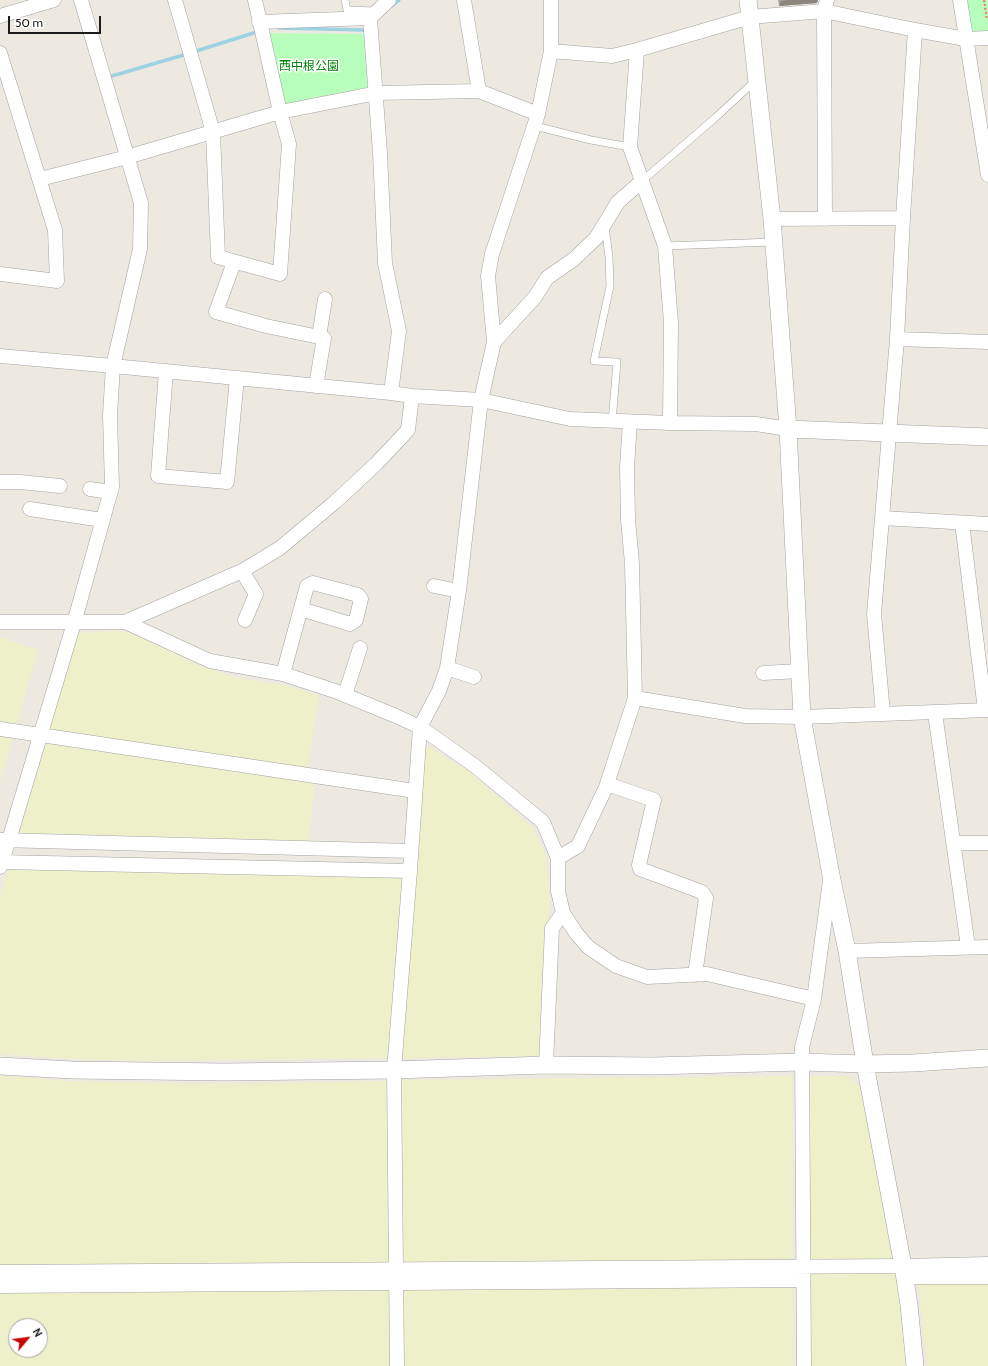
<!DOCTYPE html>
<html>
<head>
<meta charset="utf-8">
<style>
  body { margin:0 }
  #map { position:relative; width:988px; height:1366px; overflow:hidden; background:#eee9e0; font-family:Cabin,sans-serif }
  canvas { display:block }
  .north { position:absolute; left:8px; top:1318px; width:40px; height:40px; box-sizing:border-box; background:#fff; border:1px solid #a4a4a4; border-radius:50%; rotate:61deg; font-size:11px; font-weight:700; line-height:16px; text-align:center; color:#1c1c1c }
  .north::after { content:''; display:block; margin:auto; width:14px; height:18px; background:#c80004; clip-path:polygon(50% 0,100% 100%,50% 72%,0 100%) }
  .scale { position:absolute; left:8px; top:16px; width:93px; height:18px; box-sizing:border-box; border:2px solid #1c1c1c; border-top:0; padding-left:5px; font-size:12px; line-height:14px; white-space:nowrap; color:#1c1c1c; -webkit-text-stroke:3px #fff; paint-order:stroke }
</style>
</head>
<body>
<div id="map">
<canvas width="988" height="1366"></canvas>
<div class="north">N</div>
<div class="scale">50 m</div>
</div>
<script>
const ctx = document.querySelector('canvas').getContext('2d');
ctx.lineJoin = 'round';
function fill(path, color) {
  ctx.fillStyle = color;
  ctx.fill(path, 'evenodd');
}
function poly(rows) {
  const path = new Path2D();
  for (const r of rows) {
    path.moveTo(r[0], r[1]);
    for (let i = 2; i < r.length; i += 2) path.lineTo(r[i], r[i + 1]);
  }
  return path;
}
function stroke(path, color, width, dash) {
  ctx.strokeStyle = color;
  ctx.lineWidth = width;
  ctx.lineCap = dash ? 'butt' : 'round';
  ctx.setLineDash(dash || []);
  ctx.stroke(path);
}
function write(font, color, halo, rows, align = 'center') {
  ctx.font = font + ' Cabin,"Noto Sans JP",sans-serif';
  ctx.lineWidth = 3;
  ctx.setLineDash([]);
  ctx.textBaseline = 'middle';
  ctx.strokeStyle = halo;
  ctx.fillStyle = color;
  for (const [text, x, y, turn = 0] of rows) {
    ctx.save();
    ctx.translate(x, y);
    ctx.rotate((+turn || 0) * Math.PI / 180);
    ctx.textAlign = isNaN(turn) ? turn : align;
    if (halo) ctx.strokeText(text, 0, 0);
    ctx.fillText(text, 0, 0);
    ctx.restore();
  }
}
const farmland = poly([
  [117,631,143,636,199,666,238,678,285,685,319,696,307,771,49,730,77,633],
  [0,637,38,650,0,782],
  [49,743,315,781,308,844,19,836,44,745],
  [425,745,470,772,532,827,545,853,550,898,542,1056,399,1058],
  [9,866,400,876,403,880,390,1058,146,1061,73,1059,0,1054,0,896],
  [0,1076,67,1081,208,1084,389,1081,391,1261,387,1266,0,1269],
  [792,1076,793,1262,400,1265,397,1080],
  [808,1076,847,1076,864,1090,897,1260,808,1261],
  [898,1270,909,1366,809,1366,808,1271],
  [988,1279,988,1366,927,1366,918,1280],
  [793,1283,794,1366,402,1366,402,1286],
  [391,1286,392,1366,0,1366,0,1290],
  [16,1326,40,1326,40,1350,16,1350]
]);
const park = poly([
  [965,0,988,0,988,33,970,33],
  [268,33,365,34,369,87,284,104]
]);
const stream = poly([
  [392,6,399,0],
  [279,28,365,30,367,29],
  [193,52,260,31],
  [112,76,187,54]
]);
const path = poly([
  [984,0,987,20]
]);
const service = poly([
  [345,0,347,10,375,11],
  [535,126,591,140,630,147],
  [642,181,715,118,755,81],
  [605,226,609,257,610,286,594,361,617,362,612,422],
  [665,246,773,242]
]);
const minor = poly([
  [175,0,213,132,218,257,280,274,289,144,280,112,255,0],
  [464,0,479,91],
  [960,0,988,175],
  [0,16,54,0],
  [370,18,380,153,385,263,399,331,391,393],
  [259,22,370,18,389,0],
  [637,50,630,147,665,246,671,323,670,423],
  [551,51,612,56,637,50,750,17,824,11,915,30,966,39,988,38],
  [0,53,55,230,57,281,0,274],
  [40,179,127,157,280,112,377,93,479,91,538,114],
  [772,219,903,218,915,30],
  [825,219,824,11,827,0],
  [234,262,216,312,266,326,324,338,316,386],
  [319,337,325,299],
  [897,339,988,342],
  [494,342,535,297,547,278,574,259,596,238,618,202,642,181],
  [0,356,113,366,391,393,412,396,481,400,570,419,670,423,756,424,788,429],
  [166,371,158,476,227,482,237,378],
  [0,482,20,482,60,486],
  [90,489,110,492],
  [30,509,102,520],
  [882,518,988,524],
  [962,523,985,710],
  [242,571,256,594,245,620],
  [434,586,459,591],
  [0,622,125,622,210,661,283,674,335,691,396,716,420,727,439,691,447,668,459,591,481,400,494,342,488,276,492,254,538,114,551,51,551,0],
  [125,622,242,571,280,548,335,502,376,464,408,430,412,396],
  [447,668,474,677],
  [763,673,800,671],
  [283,674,307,586,313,583,358,595,361,599,356,620,350,624,301,609],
  [345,695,360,648],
  [635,698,745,716,802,717,988,710],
  [883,713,874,614,897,339,903,218],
  [935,713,968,947],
  [0,729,415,791],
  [607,784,654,800,639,865,640,869,702,892,706,898,695,975],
  [1,840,411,851],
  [954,843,988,843],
  [558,858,578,846,606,787,635,698,632,563,628,520,627,467,630,422],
  [0,862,410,871],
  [0,867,9,840,74,623,112,487,110,415,113,366,140,249,141,203,81,0],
  [847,951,988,947],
  [814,999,830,881],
  [546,1065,552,928,563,913],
  [0,1272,903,1266,988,1264],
  [904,1277,988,1277],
  [0,1286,803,1280],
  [397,1366,394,1070,410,871,420,727,475,766,543,822,558,858,558,891,563,913,576,933,588,947,616,966,647,977,707,974,814,999,802,1047,804,1366]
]);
const tertiary = poly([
  [748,0,772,219,788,429,802,717,831,875,847,951,865,1064,903,1266,909,1305,915,1366],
  [788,429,988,437],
  [0,1066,72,1070,224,1072,394,1070,546,1065,653,1066,802,1062,865,1064,913,1063,988,1058]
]);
const wall = poly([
  [778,0,818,0,817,3,779,6]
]);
const shadedWall = poly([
  [787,0,818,0,817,3,779,6,781,1]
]);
const parkNames = [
  ["西中根公園",309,66]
];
fill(farmland, '#edf0c9');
fill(park, '#b7febc');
stroke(stream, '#9cd2e1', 3.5);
stroke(service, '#a3a3a3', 8);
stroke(minor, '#a3a3a3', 15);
stroke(tertiary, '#a3a3a3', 18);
stroke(path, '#ff6e61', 2, [2, 2]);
stroke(service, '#fff', 7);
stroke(minor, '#fff', 14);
stroke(tertiary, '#fff', 17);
fill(wall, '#aea49d');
fill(shadedWall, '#8d867f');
write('12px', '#02820a', '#fff', parkNames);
</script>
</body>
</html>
